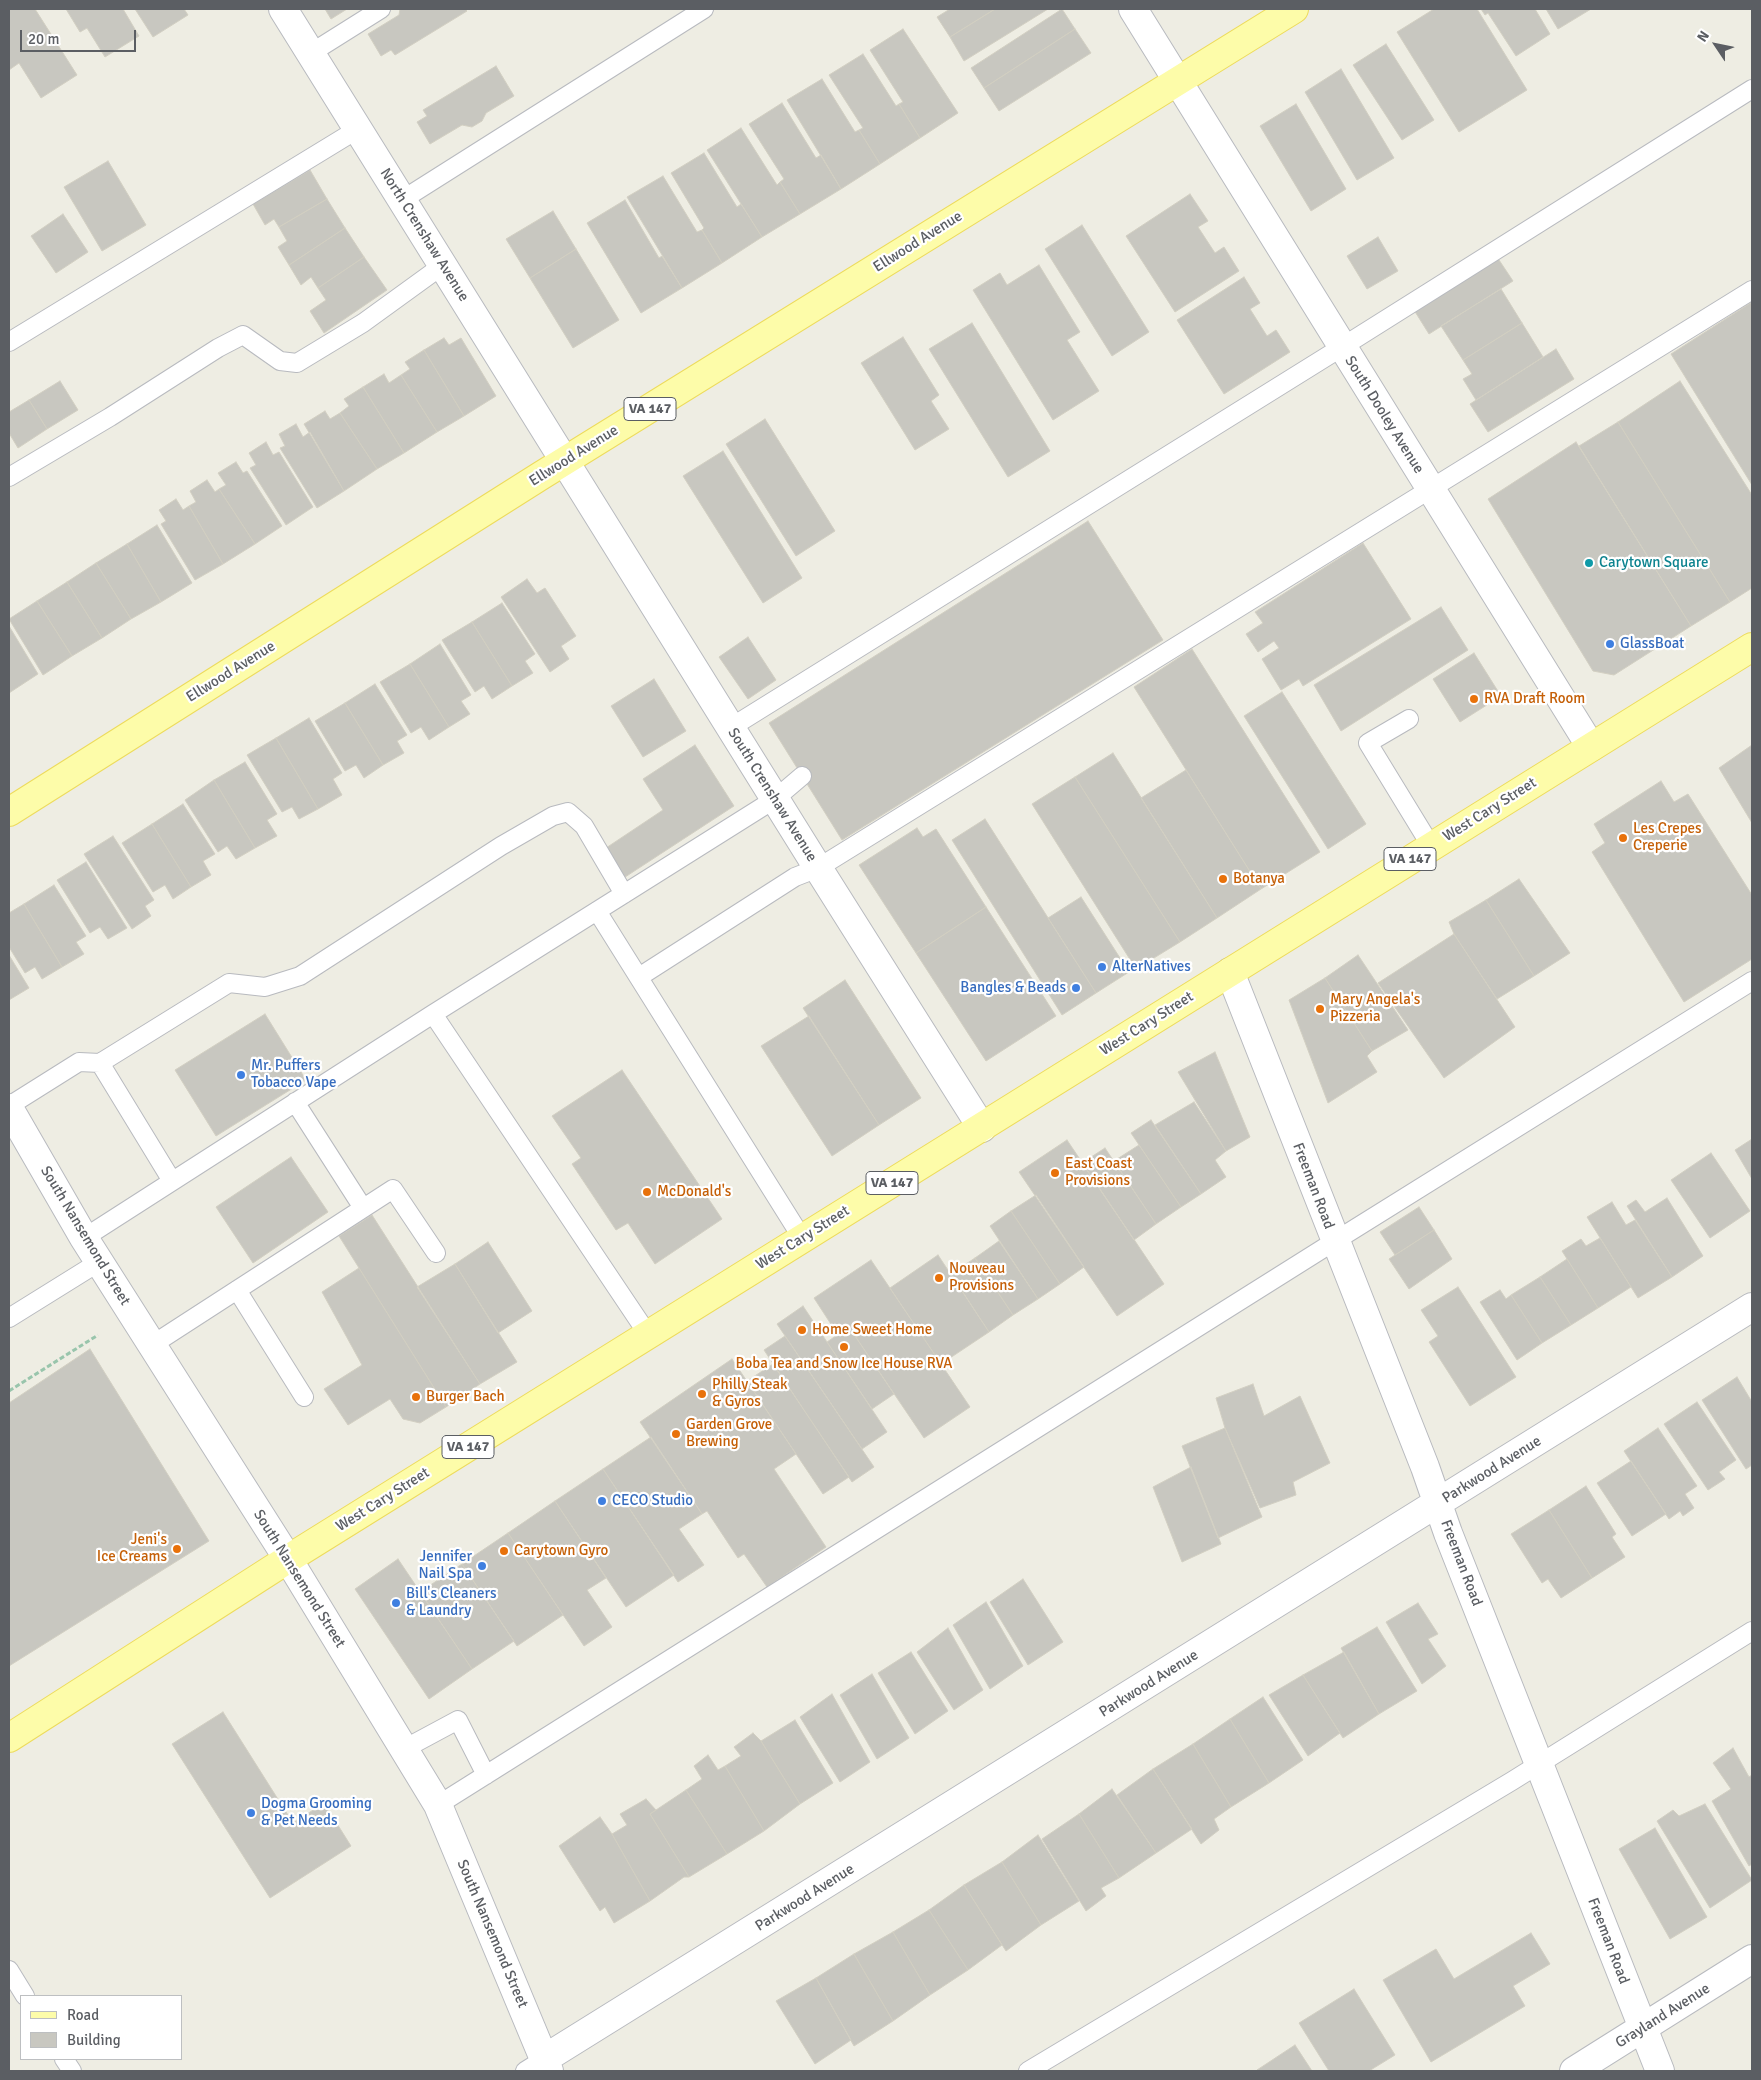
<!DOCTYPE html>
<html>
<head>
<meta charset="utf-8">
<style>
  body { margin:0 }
  #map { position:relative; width:1761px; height:2080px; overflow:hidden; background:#eeede3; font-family:Signika,sans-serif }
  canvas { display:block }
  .frame { position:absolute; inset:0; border:10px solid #5b5e63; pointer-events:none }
  .legend { position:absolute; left:20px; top:1995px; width:162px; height:65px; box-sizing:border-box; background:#fff; border:1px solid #bdbfc1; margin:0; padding:6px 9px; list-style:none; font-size:15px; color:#5b5e63 }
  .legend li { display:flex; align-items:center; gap:10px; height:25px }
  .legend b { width:25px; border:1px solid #bdbfc1 }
  .north { position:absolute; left:1691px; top:20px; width:50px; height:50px; -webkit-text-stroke:4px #fff; paint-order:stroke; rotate:304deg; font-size:14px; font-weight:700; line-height:20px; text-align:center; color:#5b5e63 }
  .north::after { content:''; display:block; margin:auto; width:18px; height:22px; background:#5b5e63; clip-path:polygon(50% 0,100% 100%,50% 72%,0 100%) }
  .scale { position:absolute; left:20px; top:30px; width:116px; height:22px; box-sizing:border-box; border:2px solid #5b5e63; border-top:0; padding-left:6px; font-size:15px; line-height:18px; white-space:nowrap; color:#5b5e63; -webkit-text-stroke:4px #fff; paint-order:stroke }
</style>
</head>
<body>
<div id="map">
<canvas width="1761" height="2080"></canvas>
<div class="frame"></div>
<ul class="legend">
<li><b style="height:6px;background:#fdfca9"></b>Road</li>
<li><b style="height:14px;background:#c8c7c0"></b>Building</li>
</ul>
<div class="north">N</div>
<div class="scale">20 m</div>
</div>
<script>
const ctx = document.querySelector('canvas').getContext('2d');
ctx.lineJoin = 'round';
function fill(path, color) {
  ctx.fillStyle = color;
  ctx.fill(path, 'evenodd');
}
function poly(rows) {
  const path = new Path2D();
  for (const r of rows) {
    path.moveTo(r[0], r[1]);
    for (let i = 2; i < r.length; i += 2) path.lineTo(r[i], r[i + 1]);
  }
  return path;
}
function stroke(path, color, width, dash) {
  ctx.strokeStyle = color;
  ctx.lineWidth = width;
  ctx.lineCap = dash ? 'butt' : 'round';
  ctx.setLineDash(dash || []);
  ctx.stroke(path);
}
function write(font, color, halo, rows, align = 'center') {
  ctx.font = font + ' Signika,sans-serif';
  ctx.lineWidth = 4.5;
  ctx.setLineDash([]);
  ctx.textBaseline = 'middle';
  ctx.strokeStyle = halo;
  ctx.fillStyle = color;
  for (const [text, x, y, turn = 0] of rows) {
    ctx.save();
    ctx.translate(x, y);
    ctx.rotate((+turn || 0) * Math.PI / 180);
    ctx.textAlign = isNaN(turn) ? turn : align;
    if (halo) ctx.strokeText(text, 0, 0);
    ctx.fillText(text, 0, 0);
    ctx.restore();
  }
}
const building = poly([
  [9,9,35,9,77,75,41,98,19,63,9,70,9,9],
  [66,9,123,9,139,36,105,57,87,28,80,32,66,9],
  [135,9,184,9,188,15,153,37,135,9],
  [325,9,347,9,331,19,325,9],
  [400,9,465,9,467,11,395,55,391,50,381,56,368,34,399,15,400,9],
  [950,9,995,9,950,37,937,17,950,9],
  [995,9,1048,9,964,61,950,37,995,9],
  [1062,9,1075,29,984,88,971,68,1062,9],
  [1434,9,1477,9,1527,90,1459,132,1397,32,1434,9],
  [1481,9,1535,9,1550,34,1516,56,1488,13,1485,15,1481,9],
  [1546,9,1591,9,1558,29,1546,9],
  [903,29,958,113,920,138,899,104,903,102,870,50,903,29],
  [1075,29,1091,53,999,111,984,88,1075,29],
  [1386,44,1434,120,1402,140,1353,65,1386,44],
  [863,54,896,106,899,104,920,138,880,164,859,130,863,128,829,75,863,54],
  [496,66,514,96,486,113,482,121,472,127,462,125,430,144,417,122,427,116,423,110,496,66],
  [1341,69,1394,158,1357,180,1305,92,1341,69],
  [822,79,855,132,859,130,880,164,841,189,787,100,822,79],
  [782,103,816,158,821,155,841,189,800,214,780,182,784,179,749,124,782,103],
  [1296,104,1346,189,1311,211,1260,126,1296,104],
  [741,128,777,185,780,182,800,214,762,237,707,150,741,128],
  [704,153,737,207,741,204,762,237,722,263,702,230,704,228,671,173,704,153],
  [108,161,146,225,102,251,64,187,108,161],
  [310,170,327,199,279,227,274,219,265,225,253,204,310,170],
  [663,176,697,232,702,230,722,263,682,288,627,197,663,176],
  [1190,194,1208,221,1198,227,1215,253,1224,247,1239,271,1175,312,1126,236,1190,194],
  [327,199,345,228,289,265,278,247,287,241,279,227,327,199],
  [625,200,659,258,662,256,682,288,641,313,587,223,625,200],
  [553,211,576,249,530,278,506,239,553,211],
  [63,214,88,252,56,273,31,236,63,214],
  [1082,225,1149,332,1112,356,1045,249,1082,225],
  [345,228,364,257,318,288,311,277,301,285,289,265,345,228],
  [1378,237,1398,271,1367,289,1347,256,1378,237],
  [576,249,619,320,573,348,530,278,576,249],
  [364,257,387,290,324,333,310,311,326,300,318,288,364,257],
  [1497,257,1513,281,1429,334,1414,310,1497,257],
  [1039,265,1080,332,1067,340,1099,391,1053,420,973,290,1000,273,1007,285,1039,265],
  [1244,277,1260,303,1250,309,1267,336,1276,330,1290,352,1224,394,1177,320,1244,277],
  [1501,289,1522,323,1463,360,1441,326,1501,289],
  [1752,302,1752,485,1671,354,1752,302],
  [972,323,1050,451,1008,477,929,349,972,323],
  [1522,323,1543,357,1476,400,1463,379,1472,374,1463,360,1522,323],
  [903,337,939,395,931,401,949,429,915,450,861,363,903,337],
  [444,338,449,345,461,338,496,396,464,416,424,350,444,338],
  [1556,349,1574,379,1488,432,1470,404,1556,349],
  [424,350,464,416,437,432,401,375,410,369,405,362,424,350],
  [384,374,389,383,401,375,437,432,404,453,363,387,384,374],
  [60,381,78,410,47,429,29,400,60,381],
  [1680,381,1752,495,1752,588,1730,602,1618,422,1680,381],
  [363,387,404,453,377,469,340,413,349,406,344,399,363,387],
  [29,400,47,429,18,448,9,433,9,412,29,400],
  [325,411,330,419,340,413,377,469,344,491,304,424,325,411],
  [765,419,835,531,796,556,726,444,765,419],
  [1618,422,1730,602,1691,626,1579,446,1618,422],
  [296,424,303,437,310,432,344,491,317,508,280,448,285,446,279,434,296,424],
  [266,442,273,455,279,452,313,507,286,525,250,468,256,465,249,453,266,442],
  [1576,442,1691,626,1614,675,1593,671,1488,499,1576,442],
  [723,451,802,578,763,603,683,476,723,451],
  [236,462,243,473,247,471,282,526,255,544,219,489,226,485,218,473,236,462],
  [207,480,215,492,219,489,255,544,223,564,189,506,196,502,190,491,207,480],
  [176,499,183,510,189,506,223,564,195,580,161,524,166,521,159,510,176,499],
  [1088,521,1163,640,842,840,769,723,1088,521],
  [157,525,192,583,161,602,127,544,157,525],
  [1363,543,1411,619,1303,686,1299,679,1281,690,1262,659,1279,648,1274,641,1258,652,1246,634,1263,623,1255,612,1363,543],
  [127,544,161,602,131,619,96,563,127,544],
  [96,563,131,619,102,638,67,582,96,563],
  [527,579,537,593,545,588,576,636,561,646,569,659,550,672,501,597,527,579],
  [67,582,102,638,72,656,37,601,67,582],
  [37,601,72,656,43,675,9,619,37,601],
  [502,603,535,654,525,661,533,673,512,686,472,622,502,603],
  [1441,607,1468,650,1341,731,1314,685,1441,607],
  [472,622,512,686,492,699,484,686,475,692,442,640,472,622],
  [9,626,38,674,9,693,9,626],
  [748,637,776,680,748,699,719,657,748,637],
  [440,644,471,695,461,701,470,714,449,727,410,664,440,644],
  [1192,649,1320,852,1261,889,1134,687,1192,649],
  [1474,653,1501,696,1460,722,1433,679,1474,653],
  [410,664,449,727,429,740,421,727,411,733,380,682,410,664],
  [654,679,686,731,643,757,611,706,654,679],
  [375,684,407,735,397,741,404,753,383,765,345,703,375,684],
  [1282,692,1366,824,1328,849,1244,716,1282,692],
  [345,703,383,765,364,778,356,765,345,771,315,721,345,703],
  [309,718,342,773,333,779,342,795,318,809,276,738,309,718],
  [276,738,318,809,299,819,292,807,282,812,247,755,276,738],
  [695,745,734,806,619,881,600,852,663,810,643,779,695,745],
  [1752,745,1752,823,1719,768,1752,745],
  [1113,753,1217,918,1180,942,1075,777,1113,753],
  [245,762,277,814,267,820,277,836,255,848,214,780,245,762],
  [1186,770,1261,889,1217,918,1141,798,1186,770],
  [1075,777,1180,942,1136,969,1032,804,1075,777],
  [214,780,255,848,236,859,227,846,218,852,185,800,214,780],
  [1661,781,1674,802,1688,794,1752,895,1752,959,1684,1002,1592,852,1605,843,1594,824,1661,781],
  [183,804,215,854,203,861,211,875,191,887,152,824,183,804],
  [985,819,1096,993,1062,1015,952,840,985,819],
  [152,824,191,887,173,899,165,885,153,892,122,843,152,824],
  [917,828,923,837,936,829,986,907,916,953,859,865,917,828],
  [113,836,154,900,145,906,151,916,132,929,84,854,113,836],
  [86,862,127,928,108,939,100,927,90,933,57,880,86,862],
  [1519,879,1570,953,1534,976,1486,900,1519,879],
  [54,885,86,936,76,942,84,954,62,967,24,904,54,885],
  [1081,897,1129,972,1096,993,1048,918,1081,897],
  [1486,900,1534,976,1497,999,1454,934,1449,922,1486,900],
  [24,904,62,967,42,979,35,967,25,973,9,947,9,913,24,904],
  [986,907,1056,1016,986,1061,916,953,986,907],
  [1454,934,1515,1027,1444,1078,1378,983,1454,934],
  [9,955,29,988,9,1000,9,955],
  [1358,955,1408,1030,1372,1051,1325,978,1358,955],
  [1325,978,1372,1051,1367,1056,1377,1072,1328,1103,1289,1000,1325,978],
  [845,980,921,1098,879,1125,803,1008,845,980],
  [265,1014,306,1080,216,1136,175,1070,265,1014],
  [809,1016,879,1125,832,1156,761,1046,809,1016],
  [1215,1052,1250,1137,1226,1151,1178,1072,1215,1052],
  [622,1070,722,1219,655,1264,628,1223,616,1230,572,1164,581,1158,552,1116,622,1070],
  [1194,1102,1226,1151,1215,1160,1226,1177,1201,1194,1155,1125,1194,1102],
  [1151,1120,1201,1194,1181,1207,1131,1133,1151,1120],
  [1752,1139,1752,1179,1735,1150,1752,1139],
  [1067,1140,1164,1284,1117,1316,1019,1172,1067,1140],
  [1139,1145,1181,1207,1156,1224,1114,1161,1139,1145],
  [1105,1148,1156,1224,1134,1240,1082,1163,1105,1148],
  [1711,1153,1750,1211,1710,1238,1671,1180,1711,1153],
  [291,1157,328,1212,253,1263,216,1207,291,1157],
  [1036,1195,1084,1267,1060,1284,1011,1211,1036,1195],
  [1667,1198,1703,1256,1672,1277,1627,1206,1636,1200,1645,1212,1667,1198],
  [1612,1202,1626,1225,1635,1220,1672,1277,1638,1298,1587,1217,1612,1202],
  [1419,1207,1434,1230,1395,1255,1380,1232,1419,1207],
  [1011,1211,1060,1284,1038,1299,990,1226,1011,1211],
  [372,1215,480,1384,446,1407,339,1236,372,1215],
  [1434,1230,1452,1259,1409,1289,1389,1259,1434,1230],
  [1600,1238,1631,1287,1598,1308,1562,1251,1581,1239,1586,1246,1600,1238],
  [999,1241,1038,1299,1013,1315,975,1258,999,1241],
  [488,1242,532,1311,498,1333,455,1264,488,1242],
  [938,1255,989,1332,941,1364,890,1288,938,1255],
  [975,1258,1013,1315,989,1332,951,1274,975,1258],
  [1567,1259,1598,1308,1571,1325,1540,1277,1567,1259],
  [871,1260,970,1407,924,1438,849,1327,838,1335,814,1298,871,1260],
  [455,1264,517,1362,480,1384,417,1287,455,1264],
  [359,1268,446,1407,420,1423,403,1419,390,1399,348,1425,324,1389,362,1365,322,1292,359,1268],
  [1540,1277,1571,1325,1542,1343,1511,1295,1540,1277],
  [1458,1287,1516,1377,1470,1406,1429,1342,1438,1336,1421,1310,1458,1287],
  [1500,1290,1506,1299,1511,1295,1542,1343,1517,1360,1480,1302,1500,1290],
  [803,1306,887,1432,862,1449,777,1324,803,1306],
  [849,1327,894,1394,872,1409,827,1342,849,1327],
  [785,1336,874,1467,852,1482,764,1350,785,1336],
  [90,1349,209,1541,9,1666,9,1403,90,1349],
  [732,1359,796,1454,774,1469,826,1547,767,1587,744,1554,738,1558,707,1511,702,1514,640,1422,732,1359],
  [773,1364,849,1477,823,1494,747,1381,773,1364],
  [1737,1377,1752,1402,1752,1465,1746,1469,1702,1400,1737,1377],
  [1253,1384,1264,1416,1300,1396,1330,1463,1293,1482,1296,1495,1260,1508,1225,1428,1216,1398,1253,1384],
  [1697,1402,1736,1460,1719,1472,1725,1479,1708,1490,1664,1424,1697,1402],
  [1225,1428,1262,1517,1218,1538,1182,1446,1225,1428],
  [1658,1428,1697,1486,1685,1494,1694,1508,1683,1516,1680,1511,1669,1519,1624,1451,1658,1428],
  [651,1437,702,1514,679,1529,704,1565,678,1582,603,1469,651,1437],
  [1631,1461,1666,1514,1632,1536,1597,1483,1631,1461],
  [1191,1467,1221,1544,1182,1562,1153,1487,1191,1467],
  [603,1469,674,1575,626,1607,555,1501,603,1469],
  [1586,1486,1616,1534,1612,1537,1625,1557,1592,1578,1549,1510,1586,1486],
  [555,1501,606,1578,587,1590,612,1627,584,1646,508,1533,555,1501],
  [1549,1510,1592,1578,1561,1598,1548,1579,1542,1583,1511,1534,1549,1510],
  [508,1533,563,1615,517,1646,462,1564,508,1533],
  [398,1559,472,1669,429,1699,355,1589,398,1559],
  [462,1564,514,1641,472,1669,420,1592,462,1564],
  [1023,1579,1063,1642,1028,1665,990,1602,1023,1579],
  [986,1602,1023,1666,990,1689,953,1625,986,1602],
  [1418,1603,1438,1634,1428,1639,1446,1666,1422,1684,1386,1622,1418,1603],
  [1377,1627,1417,1691,1379,1714,1341,1648,1377,1627],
  [948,1628,983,1690,954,1710,917,1652,948,1628],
  [911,1652,948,1711,915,1734,878,1673,911,1652],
  [1344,1652,1379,1714,1343,1738,1303,1675,1344,1652],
  [872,1674,909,1738,877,1759,840,1695,872,1674],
  [1303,1675,1340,1733,1308,1756,1269,1695,1303,1675],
  [832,1694,870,1762,840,1782,800,1717,832,1694],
  [1263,1697,1303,1760,1269,1783,1230,1719,1263,1697],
  [223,1712,293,1823,324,1803,351,1846,270,1898,172,1744,223,1712],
  [1230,1719,1269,1783,1231,1807,1193,1744,1230,1719],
  [795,1720,833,1783,800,1804,761,1741,795,1720],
  [753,1733,761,1741,800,1804,764,1831,725,1766,741,1756,734,1747,753,1733],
  [1193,1744,1231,1807,1214,1819,1219,1830,1201,1844,1153,1769,1193,1744],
  [1733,1748,1749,1777,1752,1775,1752,1864,1749,1866,1712,1801,1731,1789,1713,1763,1733,1748],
  [708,1755,718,1770,725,1766,764,1831,727,1854,686,1790,702,1779,694,1766,708,1755],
  [1153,1769,1192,1829,1156,1853,1117,1795,1153,1769],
  [1112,1789,1156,1853,1119,1878,1079,1814,1112,1789],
  [686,1790,727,1854,689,1877,650,1814,686,1790],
  [646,1799,656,1810,650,1814,689,1877,684,1877,650,1901,612,1834,627,1825,620,1814,646,1799],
  [1705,1804,1752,1880,1710,1908,1657,1821,1673,1810,1679,1816,1705,1804],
  [1079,1814,1119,1878,1101,1888,1106,1896,1086,1911,1042,1839,1079,1814],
  [600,1817,612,1834,650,1901,614,1923,605,1907,600,1911,559,1846,600,1817],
  [1655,1828,1707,1917,1670,1939,1619,1849,1655,1828],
  [1038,1835,1079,1901,1041,1925,1002,1862,1038,1835],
  [1002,1862,1041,1925,1006,1951,964,1885,1002,1862],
  [964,1885,1002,1945,968,1970,929,1910,964,1885],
  [929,1910,968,1970,930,1995,893,1932,929,1910],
  [893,1932,930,1995,893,2021,854,1954,893,1932],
  [1531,1933,1550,1964,1513,1986,1525,2006,1431,2062,1383,1980,1436,1949,1454,1979,1531,1933],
  [854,1954,893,2021,854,2046,816,1978,854,1954],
  [816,1978,851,2040,815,2064,776,2001,816,1978],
  [1354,1989,1395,2055,1369,2071,1329,2071,1299,2023,1354,1989],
  [1295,2045,1312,2071,1257,2071,1257,2070,1295,2045]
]);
const path = poly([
  [9,1391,98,1335]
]);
const lane = poly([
  [311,53,381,9],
  [402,200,704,9],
  [9,342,358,129],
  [9,477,110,417,218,348,243,335,280,361,297,363,363,323,443,265],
  [1409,719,1368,743,1431,846],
  [730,728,1342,347,1752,89],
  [597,911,802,1238],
  [639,977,795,877,818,868,1752,290],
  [433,1014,649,1336],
  [100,1063,229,983,265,987,300,976,501,846,553,816,568,812,584,826,624,894],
  [295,1102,363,1208],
  [9,1106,79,1062,100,1063,172,1181],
  [84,1238,433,1014,775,799,802,776],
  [237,1290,304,1397],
  [9,1318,99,1262],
  [152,1345,393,1189,436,1253],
  [404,1749,458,1720,486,1775],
  [438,1805,1335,1241,1752,981],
  [9,1970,25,1996],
  [64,2059,72,2071],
  [525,2071,544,2059],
  [1028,2071,1512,1781,1752,1631]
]);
const street = poly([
  [283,9,818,868,982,1128],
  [1133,9,1591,747],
  [1230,972,1425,1467,1448,1533,1660,2071],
  [9,1108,84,1238,288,1559,438,1805,549,2071],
  [544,2059,1752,1307],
  [1574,2071,1752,1959]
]);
const primary = poly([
  [9,812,542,475,1294,9],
  [9,1738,288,1559,1752,647]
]);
const markers = [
  [1589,563,5,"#0f9aa8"],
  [1610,644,5,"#3f7fe0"],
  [1474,699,5,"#e8710a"],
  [1623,838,5,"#e8710a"],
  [1223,879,5,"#e8710a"],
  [1102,967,5,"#3f7fe0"],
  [1076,988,5,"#3f7fe0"],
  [1320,1009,5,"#e8710a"],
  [241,1075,5,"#3f7fe0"],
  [1055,1173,5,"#e8710a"],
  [647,1192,5,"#e8710a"],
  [939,1278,5,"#e8710a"],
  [802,1330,5,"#e8710a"],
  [844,1347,5,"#e8710a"],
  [702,1394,5,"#e8710a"],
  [416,1397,5,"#e8710a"],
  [676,1434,5,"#e8710a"],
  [602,1501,5,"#3f7fe0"],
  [177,1549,5,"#e8710a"],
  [504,1551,5,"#e8710a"],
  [482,1566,5,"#3f7fe0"],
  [396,1603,5,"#3f7fe0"],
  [251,1813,5,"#3f7fe0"]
];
const shields = [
  [650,409,52],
  [1410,859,52],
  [892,1183,52],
  [468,1447,52]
];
const shieldNames = [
  ["VA 147",650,409],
  ["VA 147",1410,859],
  ["VA 147",892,1183],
  ["VA 147",468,1447]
];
const streetNames = [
  ["North Crenshaw Avenue",424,235,58],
  ["Ellwood Avenue",918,242,-32],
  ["South Dooley Avenue",1384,415,58],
  ["Ellwood Avenue",574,456,-32],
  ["Ellwood Avenue",231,672,-32],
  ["South Crenshaw Avenue",772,795,58],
  ["West Cary Street",1490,810,-32],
  ["West Cary Street",1147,1024,-32],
  ["Freeman Road",1313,1186,69],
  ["South Nansemond Street",85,1236,59],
  ["West Cary Street",803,1238,-32],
  ["Parkwood Avenue",1492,1470,-32],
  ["West Cary Street",383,1500,-32],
  ["Freeman Road",1461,1563,69],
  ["South Nansemond Street",299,1579,58],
  ["Parkwood Avenue",1149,1684,-32],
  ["Parkwood Avenue",805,1898,-32],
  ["South Nansemond Street",492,1934,67],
  ["Freeman Road",1608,1941,69],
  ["Grayland Avenue",1663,2016,-32]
];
const cultureNames = [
  ["Carytown Square",1599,563]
];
const shopNames = [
  ["GlassBoat",1620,644],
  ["AlterNatives",1112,967],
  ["Bangles & Beads",1066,988,"right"],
  ["Mr. Puffers",251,1066],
  ["Tobacco Vape",251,1083],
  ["CECO Studio",612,1501],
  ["Jennifer",472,1557,"right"],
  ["Nail Spa",472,1574,"right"],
  ["Bill's Cleaners",406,1594],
  ["& Laundry",406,1611],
  ["Dogma Grooming",261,1804],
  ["& Pet Needs",261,1821]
];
const foodNames = [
  ["RVA Draft Room",1484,699],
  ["Les Crepes",1633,829],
  ["Creperie",1633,846],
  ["Botanya",1233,879],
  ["Mary Angela's",1330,1000],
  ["Pizzeria",1330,1017],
  ["East Coast",1065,1164],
  ["Provisions",1065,1181],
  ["McDonald's",657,1192],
  ["Nouveau",949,1269],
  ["Provisions",949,1286],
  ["Home Sweet Home",812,1330],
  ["Boba Tea and Snow Ice House RVA",844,1364,"center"],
  ["Philly Steak",712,1385],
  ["& Gyros",712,1402],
  ["Burger Bach",426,1397],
  ["Garden Grove",686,1425],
  ["Brewing",686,1442],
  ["Jeni's",167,1540,"right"],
  ["Ice Creams",167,1557,"right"],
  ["Carytown Gyro",514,1551]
];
fill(building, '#c8c7c0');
stroke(building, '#d2cfc2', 1);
stroke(lane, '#b8babf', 20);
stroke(street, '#b8babf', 30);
stroke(primary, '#eddb5c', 30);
stroke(path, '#99c5ac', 3, [5, 2.5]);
stroke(lane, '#fff', 18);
stroke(street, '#fff', 28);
stroke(primary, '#fdfca9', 28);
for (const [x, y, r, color] of markers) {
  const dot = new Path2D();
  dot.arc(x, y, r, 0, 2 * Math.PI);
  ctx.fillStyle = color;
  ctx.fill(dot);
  stroke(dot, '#fff', 2);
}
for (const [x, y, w] of shields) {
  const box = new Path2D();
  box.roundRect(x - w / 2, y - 11.5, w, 23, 4);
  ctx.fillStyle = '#fff';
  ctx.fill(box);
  stroke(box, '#5b5e63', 1);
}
write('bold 14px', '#5b5e63', null, shieldNames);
write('15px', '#5b5e63', '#fff', streetNames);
write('15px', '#0d838f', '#fff', cultureNames, 'left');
write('15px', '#366cbe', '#fff', shopNames, 'left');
write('15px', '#c56008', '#fff', foodNames, 'left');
</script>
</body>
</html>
